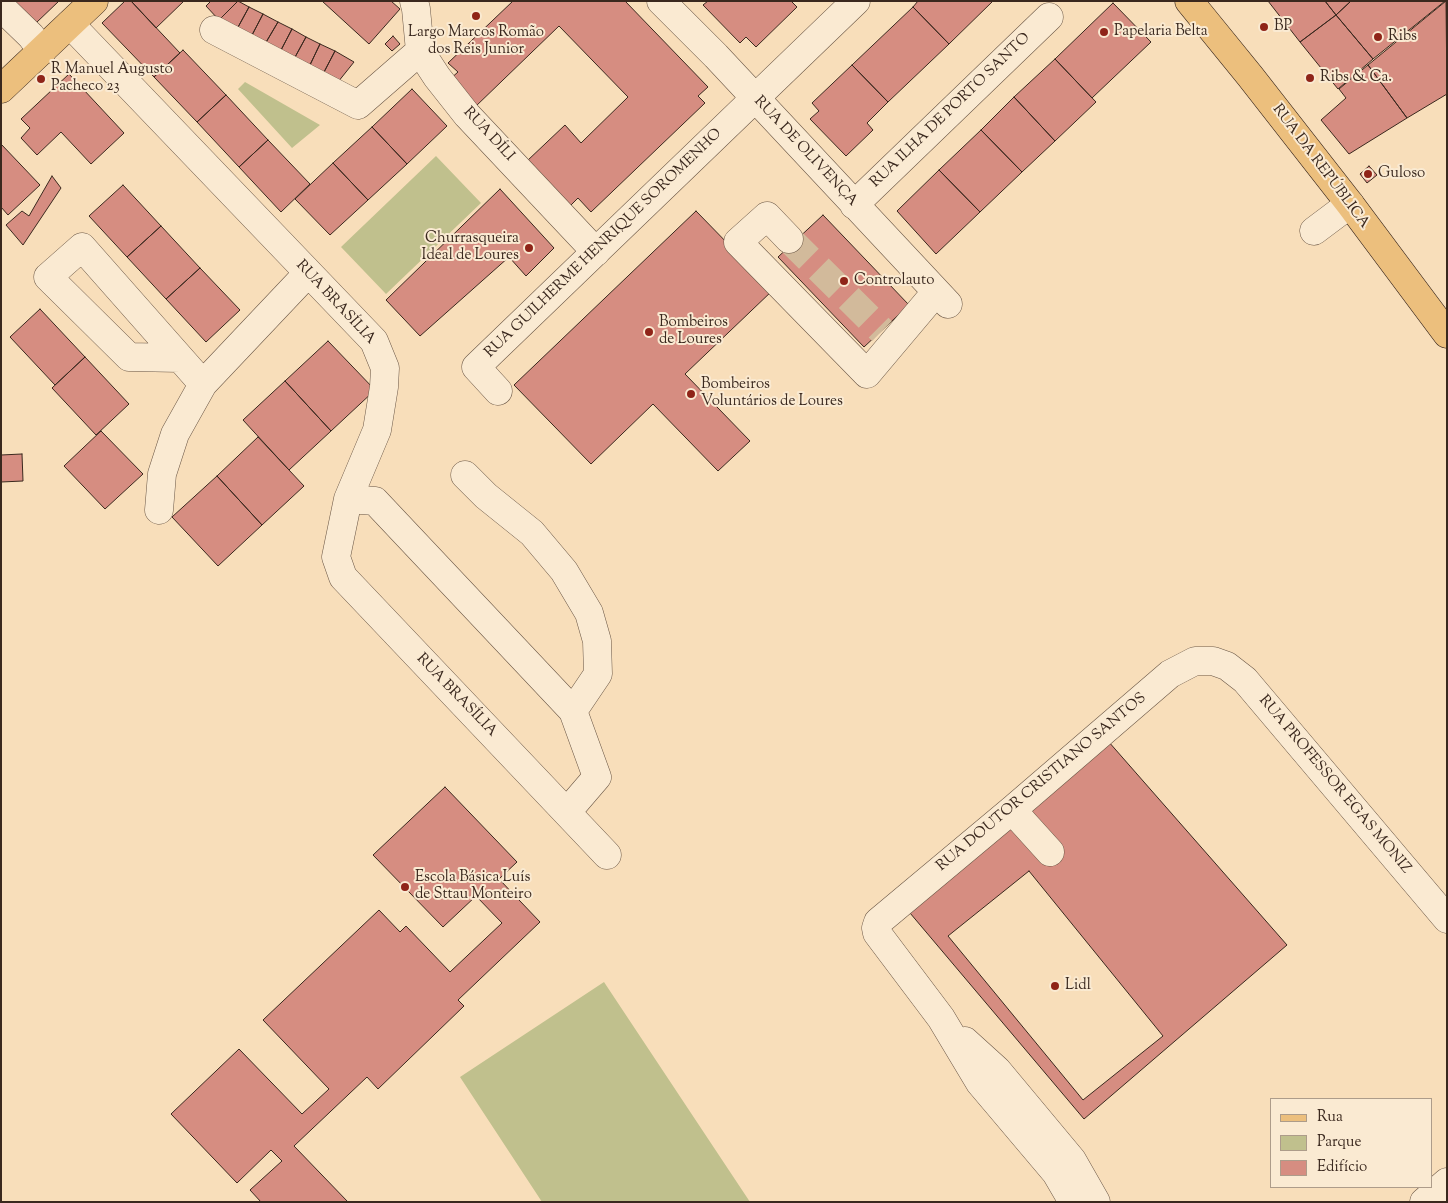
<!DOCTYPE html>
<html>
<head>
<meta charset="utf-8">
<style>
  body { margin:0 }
  #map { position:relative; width:1448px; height:1203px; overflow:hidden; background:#f8deba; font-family:"Sorts Mill Goudy",serif }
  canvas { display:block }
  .frame { position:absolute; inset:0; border:2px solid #3a281e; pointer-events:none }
  .legend { position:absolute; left:1270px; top:1098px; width:162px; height:90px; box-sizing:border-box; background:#faead2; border:1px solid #ad9c8a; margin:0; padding:6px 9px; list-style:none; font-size:15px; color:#3a281e }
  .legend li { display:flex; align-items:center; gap:10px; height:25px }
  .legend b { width:25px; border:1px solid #ad9c8a }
</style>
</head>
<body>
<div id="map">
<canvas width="1448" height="1203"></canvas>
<div class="frame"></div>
<ul class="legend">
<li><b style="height:6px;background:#ecbf7d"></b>Rua</li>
<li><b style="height:14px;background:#c0c08d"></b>Parque</li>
<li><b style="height:14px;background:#d68d81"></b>Edifício</li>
</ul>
</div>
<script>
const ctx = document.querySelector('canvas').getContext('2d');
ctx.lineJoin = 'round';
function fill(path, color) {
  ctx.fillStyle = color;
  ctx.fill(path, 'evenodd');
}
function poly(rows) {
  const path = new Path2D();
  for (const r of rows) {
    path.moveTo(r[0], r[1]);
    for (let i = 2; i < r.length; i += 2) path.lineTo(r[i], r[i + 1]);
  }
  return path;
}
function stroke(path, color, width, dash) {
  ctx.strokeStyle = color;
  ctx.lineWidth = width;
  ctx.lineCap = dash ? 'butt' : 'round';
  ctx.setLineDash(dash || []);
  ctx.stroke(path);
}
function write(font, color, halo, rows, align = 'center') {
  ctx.font = font + ' "Sorts Mill Goudy",serif';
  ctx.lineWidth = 4;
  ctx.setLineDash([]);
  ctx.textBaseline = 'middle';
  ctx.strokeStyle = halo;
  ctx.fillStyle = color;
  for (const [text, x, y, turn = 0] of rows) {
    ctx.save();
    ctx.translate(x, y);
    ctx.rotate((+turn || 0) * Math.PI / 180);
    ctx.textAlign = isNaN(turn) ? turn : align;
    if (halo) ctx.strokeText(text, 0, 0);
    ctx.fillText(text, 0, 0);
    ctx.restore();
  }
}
const green = poly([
  [245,82,320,125,292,148,238,89],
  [436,156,481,203,386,294,341,247],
  [604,982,750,1202,542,1202,460,1077]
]);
const building = poly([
  [13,1,59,1,36,23,13,1],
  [125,1,131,1,180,53,154,77,102,23,125,1],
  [131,1,184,1,156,28,131,1],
  [211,1,238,1,219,20,206,6,211,1],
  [238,1,249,7,237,29,219,20,238,1],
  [322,1,391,1,400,9,369,44,322,1],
  [513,1,625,1,708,87,698,96,705,103,591,212,578,198,570,206,527,161,565,125,581,143,628,97,559,26,475,107,449,80,458,72,448,63,513,1],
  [708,1,791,1,797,7,756,47,746,37,740,43,703,5,708,1],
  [918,1,993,1,949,44,913,7,918,1],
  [1268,1,1325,1,1336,15,1300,42,1268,1],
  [1325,1,1351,1,1336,15,1325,1],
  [1351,1,1445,1,1373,59,1336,15,1351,1],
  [1446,1,1447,94,1407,118,1368,65,1446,1],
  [1113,3,1151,42,1092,98,1055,59,1113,3],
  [249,7,263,14,251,37,237,29,249,7],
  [913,7,949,44,888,102,852,65,913,7],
  [263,14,278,22,265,44,251,37,263,14],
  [1336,15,1373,59,1338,89,1300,42,1336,15],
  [278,22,292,29,280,52,265,44,278,22],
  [292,29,306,37,294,59,280,52,292,29],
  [393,36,400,44,392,51,385,44,393,36],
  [306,37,320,44,309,67,294,59,306,37],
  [320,44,335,51,323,74,309,67,320,44],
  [183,50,226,95,197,122,154,77,183,50],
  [335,51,354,62,338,82,323,74,335,51],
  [1055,59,1096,102,1055,141,1014,97,1055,59],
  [852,65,888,102,867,123,873,130,846,156,810,119,819,111,812,103,852,65],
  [1368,65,1407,118,1349,154,1321,120,1346,98,1339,89,1368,65],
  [69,74,124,133,91,164,61,132,37,155,21,138,30,128,21,119,69,74],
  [412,89,447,126,407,164,372,127,412,89],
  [226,95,268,140,239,167,197,122,226,95],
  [1014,97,1055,141,1022,172,981,130,1014,97],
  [372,127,407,164,368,200,333,163,372,127],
  [981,130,1022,172,980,212,939,170,981,130],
  [268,140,310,184,281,212,239,167,268,140],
  [1,144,40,185,8,215,1,207,1,144],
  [333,163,368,200,330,235,295,199,333,163],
  [1369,166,1377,175,1367,183,1360,174,1369,166],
  [939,170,980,212,936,254,897,211,939,170],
  [52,176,61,188,23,245,6,225,22,211,29,216,52,176],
  [123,185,161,226,127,257,89,216,123,185],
  [500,189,554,248,526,276,509,257,420,336,386,300,500,189],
  [696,211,773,290,685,374,750,441,718,471,653,404,591,464,514,385,696,211],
  [823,215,909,305,864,347,778,257,823,215],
  [161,226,200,268,166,299,127,257,161,226],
  [200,268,240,310,206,342,166,299,200,268],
  [40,309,85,357,55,385,10,337,40,309],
  [328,341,375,390,331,431,285,381,328,341],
  [85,357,129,404,96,435,52,388,85,357],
  [285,381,331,431,289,470,243,420,285,381],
  [101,431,143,474,105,509,64,466,101,431],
  [258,437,304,486,262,525,217,476,258,437],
  [22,454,23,481,1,482,1,455,22,454],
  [217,476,262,525,218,566,172,517,217,476],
  [1108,741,1287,945,1084,1119,910,913,1108,741],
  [445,787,517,862,499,879,540,922,458,1000,464,1006,378,1089,367,1077,294,1146,348,1202,261,1202,250,1190,282,1161,271,1150,237,1183,171,1114,239,1049,302,1114,329,1089,263,1020,379,910,400,932,406,926,450,972,502,923,476,896,443,927,373,855,445,787],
  [1029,871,1163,1036,1083,1100,948,936,1029,871]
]);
const minorTunnel = poly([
  [789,239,882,331]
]);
const minor = poly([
  [414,1,416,9,420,51,437,77,467,115,596,252],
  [661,1,716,56,948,304],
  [1,7,31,36,42,51],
  [70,24,374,341,385,368,384,387,377,430,348,499,336,557,343,577,607,855],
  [214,30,358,105,420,51],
  [854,205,1049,17],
  [1314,231,1350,204],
  [789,239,767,216,738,242,867,374,936,292],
  [180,358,129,357,48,277,82,247,203,384],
  [498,391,476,367,856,1],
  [465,475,486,496,532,533,564,571,589,613,597,641,598,674,573,711,597,777,567,812],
  [348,499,375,501,573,711],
  [159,510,162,474,175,434,203,384,308,273],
  [1012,810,1050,852],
  [965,1041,997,1070,1072,1160,1096,1202],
  [1073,1202,1056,1173,980,1083,941,1018,877,933,876,928,878,922,1012,810,1170,674,1195,661,1213,661,1227,666,1245,680,1447,919],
  [1424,1202,1447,1182]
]);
const major = poly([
  [1189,1,1250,76,1350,204,1447,334],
  [1,89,94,1]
]);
const markers = [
  [476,16,5,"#8f2418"],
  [1264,27,5,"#8f2418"],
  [1104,32,5,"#8f2418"],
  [1378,37,5,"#8f2418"],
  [1310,78,5,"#8f2418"],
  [41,79,5,"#8f2418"],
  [1368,174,5,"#8f2418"],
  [529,248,5,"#8f2418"],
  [844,281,5,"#8f2418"],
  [649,332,5,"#8f2418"],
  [691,394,5,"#8f2418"],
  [405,887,5,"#8f2418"],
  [1055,986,5,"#8f2418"]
];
const poiNames = [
  ["BP",1274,27],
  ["Papelaria Belta",1114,32],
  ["Largo Marcos Romão",476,33,"center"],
  ["dos Reis Junior",476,50,"center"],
  ["Ribs",1388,37],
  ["R Manuel Augusto",51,70],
  ["Pacheco 23",51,87],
  ["Ribs & Ca.",1320,78],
  ["Guloso",1378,174],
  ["Churrasqueira",519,239,"right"],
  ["Ideal de Loures",519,256,"right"],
  ["Controlauto",854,281],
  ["Bombeiros",659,323],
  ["de Loures",659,340],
  ["Bombeiros",701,385],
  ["Voluntários de Loures",701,402],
  ["Escola Básica Luís",415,878],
  ["de Sttau Monteiro",415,895],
  ["Lidl",1065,986]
];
const streetNames = [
  ["RUA ILHA DE PORTO SANTO",951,111,-44],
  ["RUA DÍLI",488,135,47],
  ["RUA DE OLIVENÇA",805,152,47],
  ["RUA DA REPÚBLICA",1320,167,53],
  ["RUA GUILHERME HENRIQUE SOROMENHO",604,244,-44],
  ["RUA BRASÍLIA",335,303,47],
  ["RUA BRASÍLIA",456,696,46],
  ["RUA DOUTOR CRISTIANO SANTOS",1042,783,-40],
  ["RUA PROFESSOR EGAS MONIZ",1334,785,50]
];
fill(green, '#c0c08d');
fill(building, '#d68d81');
stroke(building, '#3a281e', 1);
stroke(minorTunnel, '#d2ba9b', 28, [28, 14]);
stroke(minor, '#6a5645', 29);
stroke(major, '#3a281e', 29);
stroke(minor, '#faead2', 28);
stroke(major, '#ecbf7d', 28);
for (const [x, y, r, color] of markers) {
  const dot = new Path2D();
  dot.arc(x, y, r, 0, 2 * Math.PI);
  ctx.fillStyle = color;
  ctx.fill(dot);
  stroke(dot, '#faead2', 2);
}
write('15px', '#3a281e', '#faead2', poiNames, 'left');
write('15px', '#3a281e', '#faead2', streetNames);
</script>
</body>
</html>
